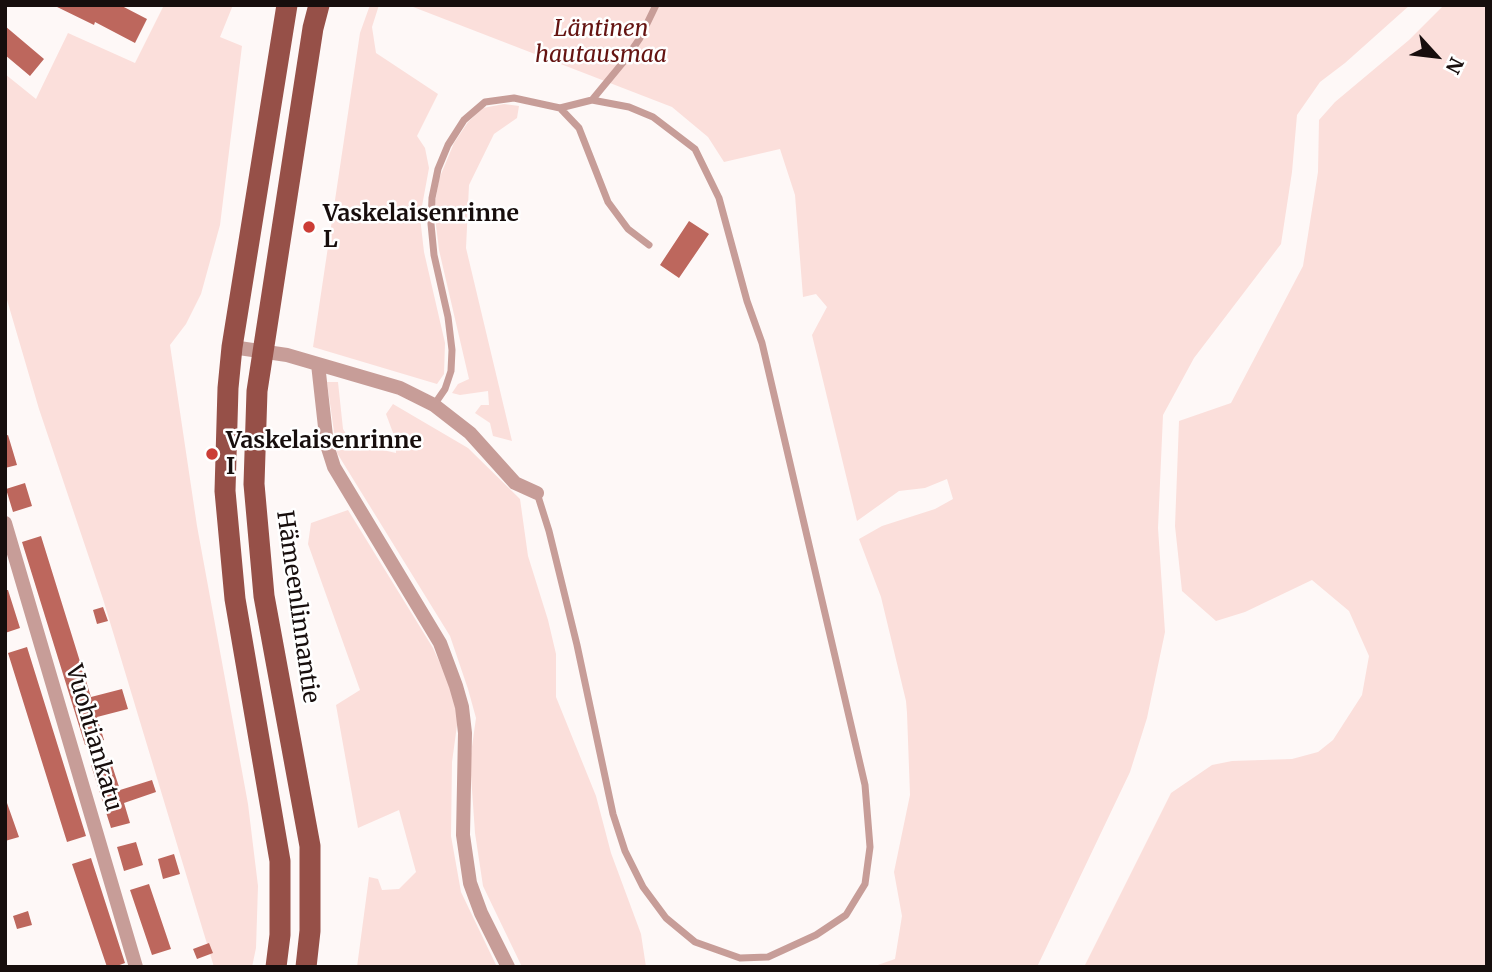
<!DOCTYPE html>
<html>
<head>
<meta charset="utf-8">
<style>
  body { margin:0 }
  #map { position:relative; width:1492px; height:972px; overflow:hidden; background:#fef8f7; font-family:Merriweather,serif }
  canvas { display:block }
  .frame { position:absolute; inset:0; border:7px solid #170e0d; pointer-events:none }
  .north { position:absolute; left:1401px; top:21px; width:70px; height:70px; -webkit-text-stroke:5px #fff; paint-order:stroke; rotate:117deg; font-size:19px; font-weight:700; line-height:28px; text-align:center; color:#170e0d }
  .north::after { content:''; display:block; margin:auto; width:24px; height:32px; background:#170e0d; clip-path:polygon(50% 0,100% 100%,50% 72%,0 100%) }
</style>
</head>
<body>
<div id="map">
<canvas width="1492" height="972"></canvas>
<div class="frame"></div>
<div class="north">N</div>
</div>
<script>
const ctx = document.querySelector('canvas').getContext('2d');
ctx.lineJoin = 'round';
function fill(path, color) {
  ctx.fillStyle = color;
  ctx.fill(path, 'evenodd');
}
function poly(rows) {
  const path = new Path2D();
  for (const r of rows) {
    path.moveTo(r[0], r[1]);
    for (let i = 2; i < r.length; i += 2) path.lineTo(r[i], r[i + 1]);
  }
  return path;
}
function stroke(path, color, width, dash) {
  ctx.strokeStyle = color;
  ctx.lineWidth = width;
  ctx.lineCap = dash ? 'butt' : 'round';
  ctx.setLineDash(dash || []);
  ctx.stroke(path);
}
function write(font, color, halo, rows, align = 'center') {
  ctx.font = font + ' Merriweather,serif';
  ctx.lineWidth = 5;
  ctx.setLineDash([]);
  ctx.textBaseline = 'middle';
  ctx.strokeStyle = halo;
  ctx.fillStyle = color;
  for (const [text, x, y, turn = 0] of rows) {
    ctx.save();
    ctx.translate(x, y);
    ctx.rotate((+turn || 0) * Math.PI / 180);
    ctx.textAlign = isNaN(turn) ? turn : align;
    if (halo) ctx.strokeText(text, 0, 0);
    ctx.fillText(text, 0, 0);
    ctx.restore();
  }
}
const green = poly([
  [164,5,233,5,220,37,242,46,220,225,201,294,186,324,170,345,197,526,248,804,258,886,256,948,252,967,214,967,103,599,39,409,5,293,5,74,36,99,68,33,135,63],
  [370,5,379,5,372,27,376,53,438,94,417,136,425,148,429,168,420,217,424,252,445,343,444,374,437,384,313,347,360,33],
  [408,5,1410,5,1345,63,1320,82,1297,115,1292,172,1281,244,1194,358,1163,415,1158,528,1165,632,1147,718,1130,772,1037,967,872,967,895,959,902,916,894,872,910,795,907,713,906,701,881,597,859,539,882,526,935,509,953,499,947,479,925,488,899,491,857,521,812,335,827,307,816,294,803,297,795,195,780,149,724,162,708,137,672,107],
  [1444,5,1487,5,1487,967,1084,967,1171,793,1212,765,1232,761,1292,759,1318,752,1333,740,1362,695,1369,656,1349,611,1312,580,1245,612,1216,621,1182,591,1175,526,1179,421,1231,403,1303,266,1318,172,1319,120,1335,102,1409,40],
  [504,104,519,106,517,118,494,134,469,185,466,248,512,441,493,436,490,423,475,413,481,405,489,405,488,391,460,395,452,393,458,384,469,379,439,250,434,209,439,179,454,143,468,122,483,108],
  [327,382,338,382,343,429,352,443,396,453,396,441,386,414,393,404,468,448,520,499,528,556,548,620,556,654,556,697,596,796,611,853,641,934,646,967,522,967,483,886,475,833,470,761,476,718,468,689,450,636,337,453],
  [348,510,433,648,455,696,458,718,452,762,451,836,461,892,497,967,357,967,369,877,378,879,382,890,399,889,416,872,399,810,358,828,336,705,360,690,308,544,311,523]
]);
const building = poly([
  [53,5,120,5,147,19,135,43,95,22,94,25],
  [5,26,44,59,30,76,5,55],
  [689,221,709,234,679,278,660,265],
  [8,435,17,465,5,468,5,436],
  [25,483,32,506,13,512,6,489],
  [41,536,91,697,122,689,128,709,97,717,104,740,85,745,22,542],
  [5,590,8,590,20,628,5,633],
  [103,607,108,621,97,624,93,610],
  [27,647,86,836,67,842,8,653],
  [110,759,120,790,152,780,156,792,124,803,130,823,111,828,91,765],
  [5,803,7,803,19,837,5,841],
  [136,842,143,865,124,871,117,847],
  [174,854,180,874,163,879,158,859],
  [91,858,125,963,114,967,107,967,72,864],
  [149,884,171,949,152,955,130,890],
  [28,911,32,925,17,929,13,916],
  [209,943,213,953,197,959,193,949]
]);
const service = poly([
  [560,108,592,100,625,60,640,38,656,5],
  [434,405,445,389,451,371,452,350,448,317,434,255,431,224,432,198,438,169,448,145,464,120,485,102,514,98,560,108,579,128,608,202,628,229,649,245],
  [537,493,549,531,577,645,613,814,625,851,643,887,666,918,695,942,740,958,768,957,816,935,846,915,865,884,870,847,865,785,762,343,747,301,719,198,695,149,653,117,629,107,592,100]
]);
const minor = poly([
  [232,347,287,355,400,388,434,405,470,433,515,483,537,493],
  [318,364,327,445,334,467,440,643,456,686,462,707,465,733,463,835,470,883,481,913,508,967],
  [5,523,136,967]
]);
const primary = poly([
  [276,967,280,935,280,861,235,599,225,491,228,388,232,347,287,5],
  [306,967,310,931,310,846,264,596,254,484,257,391,313,28,319,5]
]);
const markers = [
  [309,227,7,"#cb3d36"],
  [212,454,7,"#cb3d36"]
];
const parkNames = [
  ["Läntinen",601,29],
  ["hautausmaa",601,55]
];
const poiNames = [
  ["Vaskelaisenrinne",323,214],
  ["L",323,240],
  ["Vaskelaisenrinne",226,441],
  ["I",226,467]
];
const streetNames = [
  ["Hämeenlinnantie",297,607,82],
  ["Vuohtiankatu",93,738,74]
];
fill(green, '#fbdfdb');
fill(building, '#bd675d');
stroke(service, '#c79d98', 7);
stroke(minor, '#c79d98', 14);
stroke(primary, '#965048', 21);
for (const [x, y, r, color] of markers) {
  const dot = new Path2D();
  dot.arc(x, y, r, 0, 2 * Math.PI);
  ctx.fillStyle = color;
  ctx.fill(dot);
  stroke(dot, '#fff', 2.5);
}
write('italic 23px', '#651412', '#fff', parkNames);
write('bold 23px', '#170e0d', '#fff', poiNames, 'left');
write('23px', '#170e0d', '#fff', streetNames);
</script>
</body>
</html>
